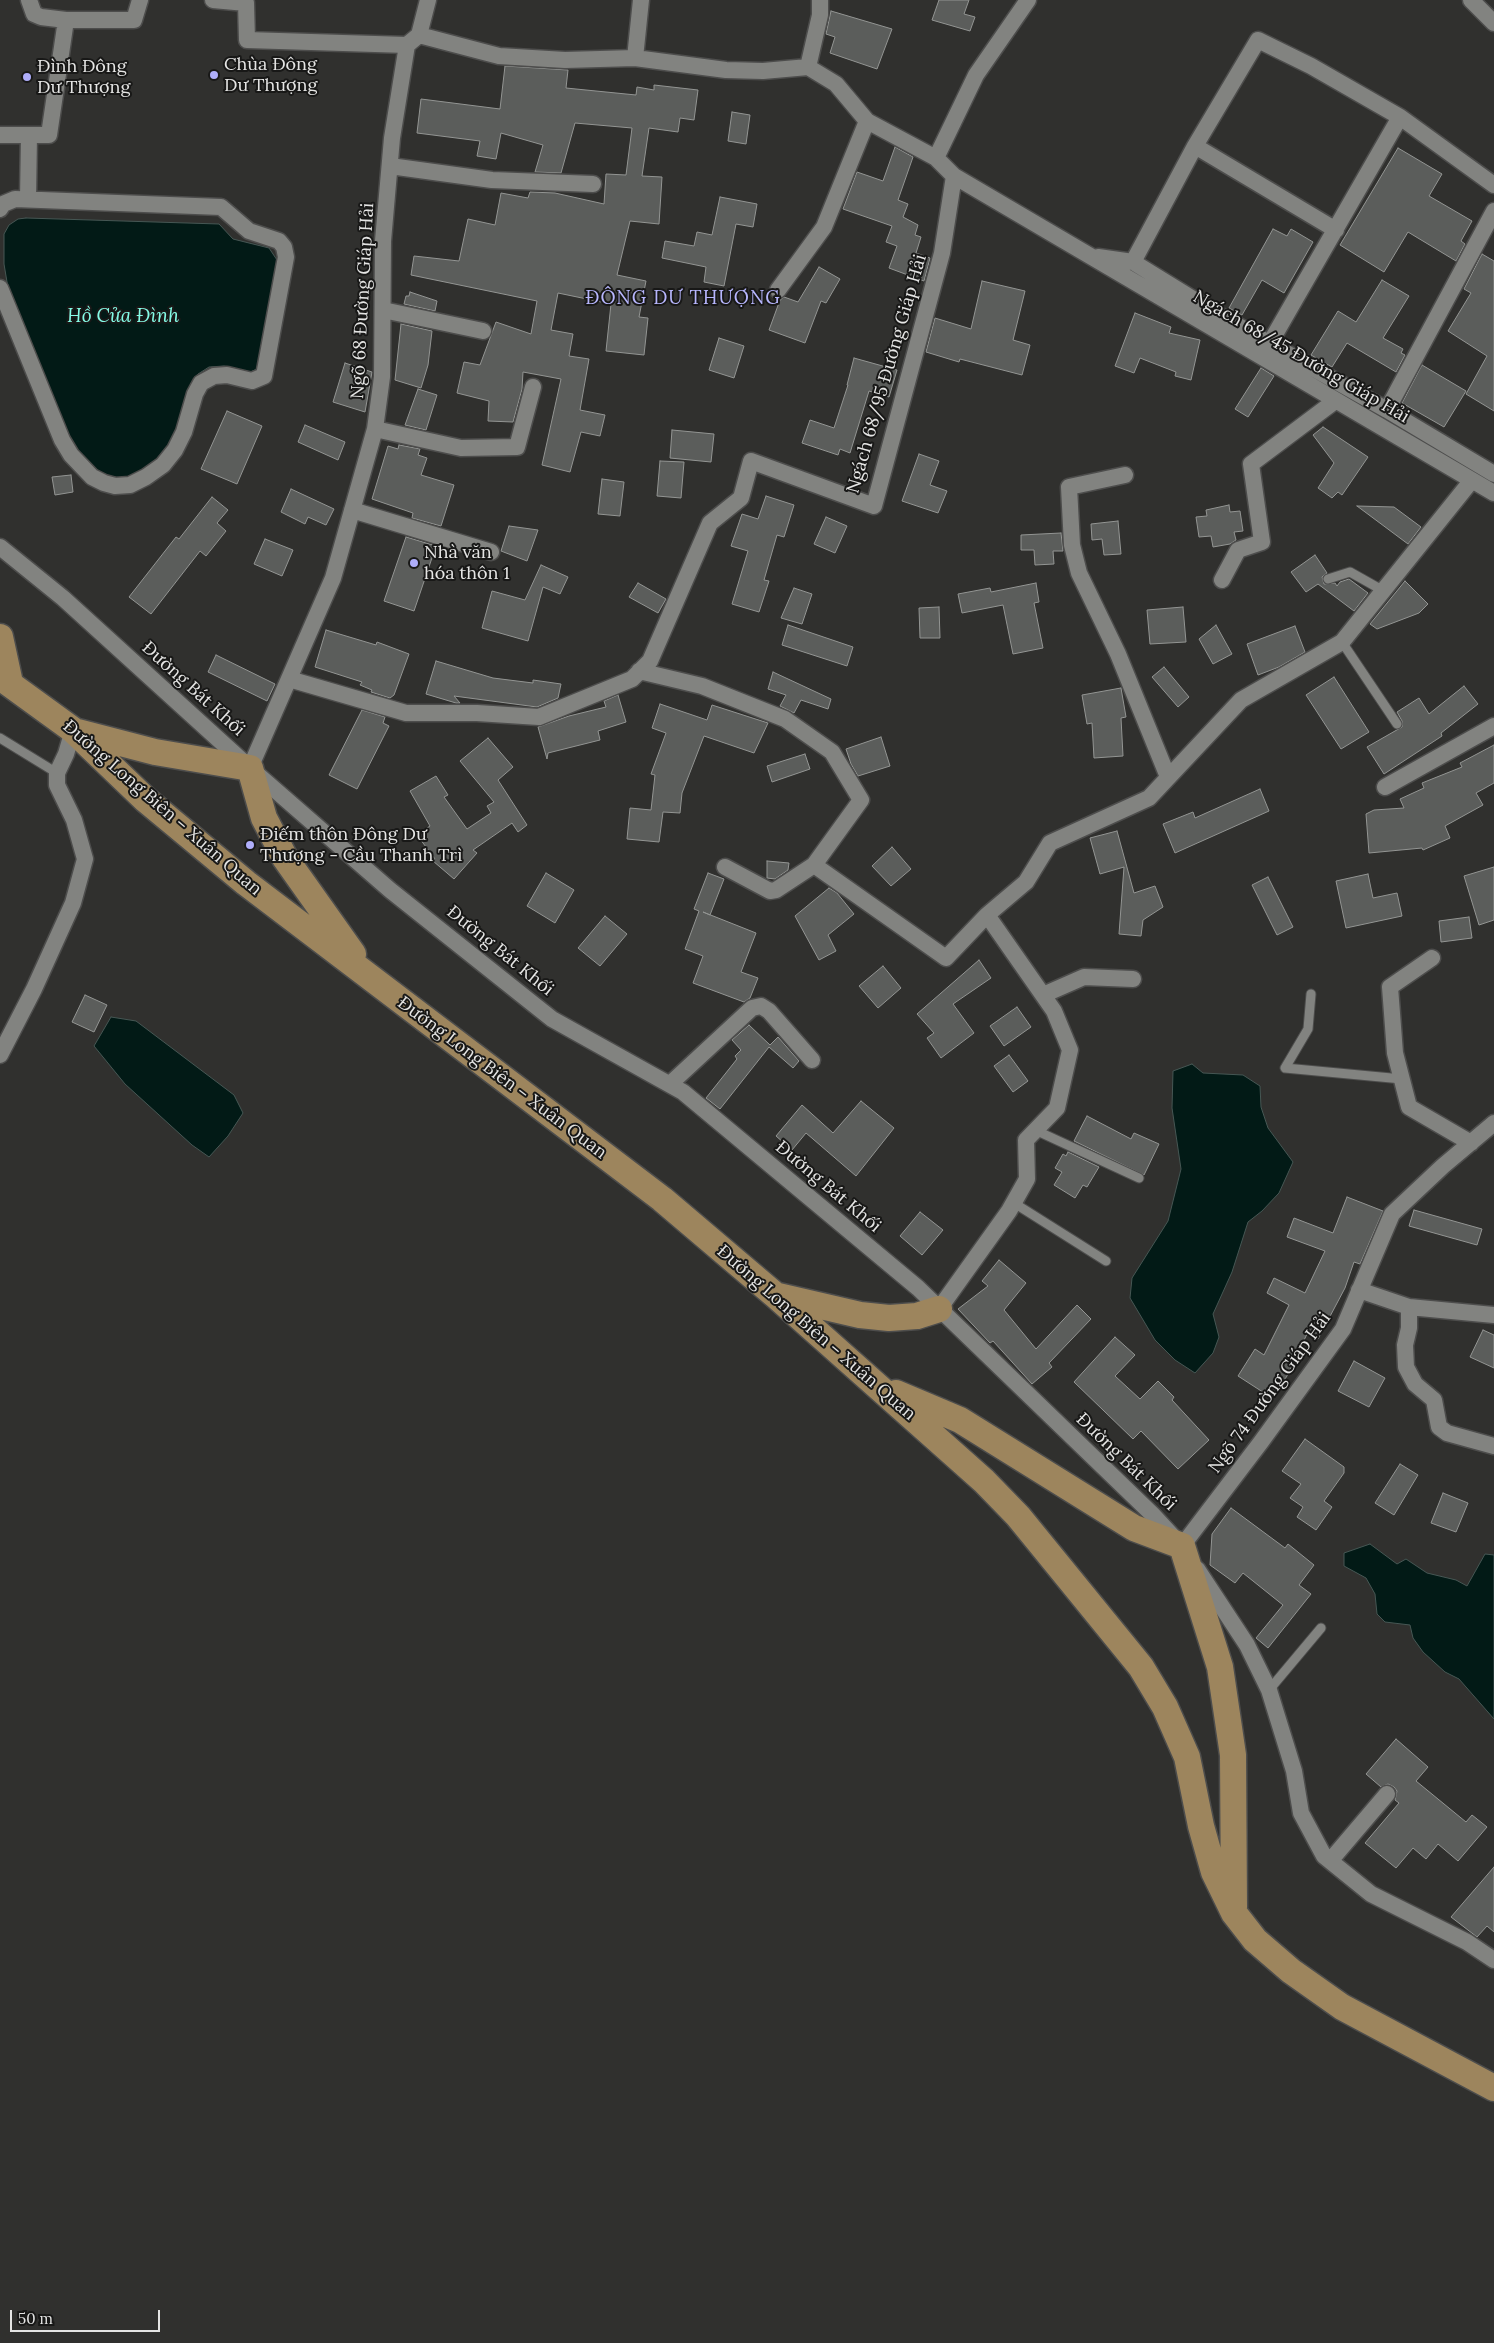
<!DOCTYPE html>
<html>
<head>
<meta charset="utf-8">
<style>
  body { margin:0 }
  #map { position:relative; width:1494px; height:2343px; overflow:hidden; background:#30302e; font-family:Lora,serif }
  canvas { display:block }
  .scale { position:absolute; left:10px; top:2310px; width:150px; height:22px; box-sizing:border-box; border:2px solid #e5e5e4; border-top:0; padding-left:6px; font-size:15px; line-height:18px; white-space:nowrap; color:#e5e5e4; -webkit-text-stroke:4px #181817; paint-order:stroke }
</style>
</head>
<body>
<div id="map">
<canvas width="1494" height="2343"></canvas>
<div class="scale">50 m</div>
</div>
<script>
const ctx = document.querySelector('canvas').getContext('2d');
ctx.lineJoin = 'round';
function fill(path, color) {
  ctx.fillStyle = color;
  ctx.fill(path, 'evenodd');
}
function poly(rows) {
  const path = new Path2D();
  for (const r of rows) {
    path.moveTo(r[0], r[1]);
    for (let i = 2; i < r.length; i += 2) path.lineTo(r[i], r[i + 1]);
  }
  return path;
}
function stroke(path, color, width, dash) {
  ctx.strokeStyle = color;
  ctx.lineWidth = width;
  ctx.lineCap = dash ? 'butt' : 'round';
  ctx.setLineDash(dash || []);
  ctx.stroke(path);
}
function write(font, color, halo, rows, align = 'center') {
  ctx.font = font + ' Lora,serif';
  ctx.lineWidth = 4;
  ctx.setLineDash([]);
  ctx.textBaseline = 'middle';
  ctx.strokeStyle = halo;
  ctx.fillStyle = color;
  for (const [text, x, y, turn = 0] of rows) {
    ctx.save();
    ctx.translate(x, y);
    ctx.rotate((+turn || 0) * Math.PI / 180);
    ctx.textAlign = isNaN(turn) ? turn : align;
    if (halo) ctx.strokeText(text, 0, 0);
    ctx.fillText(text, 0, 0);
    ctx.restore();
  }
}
const water = poly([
  [26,218,219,224,233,239,269,248,277,260,261,362,257,369,250,372,224,366,209,367,198,374,191,384,174,435,164,454,149,470,131,478,115,478,102,473,88,463,75,449,66,432,8,288,4,264,4,234,9,225,18,219,26,218],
  [111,1017,136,1021,234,1095,243,1113,228,1136,209,1157,192,1145,125,1084,94,1046,111,1017],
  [1192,1064,1203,1073,1243,1075,1260,1086,1261,1107,1268,1128,1293,1162,1279,1193,1262,1211,1248,1222,1232,1272,1213,1314,1219,1337,1213,1353,1195,1373,1175,1360,1155,1340,1130,1298,1132,1278,1168,1221,1181,1169,1172,1108,1173,1071,1192,1064],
  [1370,1544,1397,1564,1406,1559,1427,1573,1456,1580,1467,1586,1485,1554,1494,1555,1494,1719,1459,1679,1445,1672,1423,1652,1413,1638,1410,1625,1385,1622,1377,1614,1375,1594,1366,1578,1344,1566,1344,1553,1370,1544]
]);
const building = poly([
  [939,0,969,0,964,14,975,17,970,31,932,20,939,0],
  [831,11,892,29,877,69,830,53,835,37,826,34,831,11],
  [505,66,568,70,566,88,636,95,637,87,654,90,654,85,698,90,694,120,680,118,678,132,649,128,642,176,662,177,659,224,630,221,617,275,646,281,639,317,648,318,644,355,606,351,611,304,558,293,551,330,573,334,569,356,589,359,580,410,605,415,600,436,581,432,570,472,542,465,561,379,523,372,522,389,513,422,488,421,489,401,457,393,464,362,480,365,496,322,531,334,537,301,411,275,414,256,459,261,468,219,495,225,501,193,528,198,530,192,555,193,604,204,606,174,626,175,632,128,575,123,561,173,535,172,543,145,501,133,496,159,477,156,480,141,417,133,421,99,500,109,505,66],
  [732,112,750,115,746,144,728,141,732,112],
  [895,147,913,157,898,200,908,204,903,217,918,225,915,235,921,237,916,253,930,258,924,281,889,268,897,246,886,242,892,226,843,209,857,172,883,181,895,147],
  [1398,148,1442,174,1429,196,1472,221,1461,241,1465,244,1456,261,1408,232,1384,272,1340,245,1398,148],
  [720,197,757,204,753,227,736,224,724,286,704,282,706,267,662,258,665,241,694,246,697,232,712,235,720,197],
  [1273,229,1287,236,1291,229,1313,242,1284,293,1262,280,1242,315,1229,308,1273,229],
  [1482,254,1494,261,1494,411,1466,394,1487,356,1448,331,1471,293,1464,289,1482,254],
  [819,267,840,279,826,303,821,301,805,343,769,330,780,300,784,297,798,302,819,267],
  [1382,280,1409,296,1383,338,1403,349,1401,353,1405,355,1396,372,1347,343,1332,367,1311,355,1338,311,1356,322,1382,280],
  [982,281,1025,291,1013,340,1030,345,1022,375,960,359,959,362,926,352,935,318,971,329,982,281],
  [410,292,437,301,435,311,404,304,406,296,409,296,410,292],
  [1135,313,1171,327,1169,333,1200,340,1191,380,1175,376,1176,372,1140,358,1134,373,1115,366,1135,313],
  [401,324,432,331,428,365,421,388,395,380,401,324],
  [719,338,744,346,734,378,709,370,719,338],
  [854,358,897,370,889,397,869,391,850,453,840,449,838,455,802,443,810,420,834,428,848,385,847,385,854,358],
  [345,363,372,372,365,412,333,402,345,363],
  [1422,365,1466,391,1444,427,1402,403,1422,365],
  [1261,368,1274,376,1248,417,1235,409,1261,368],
  [418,389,437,395,426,430,405,425,418,389],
  [227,411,262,426,237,484,201,469,227,411],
  [305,425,345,442,338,460,298,442,305,425],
  [1323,427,1368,457,1342,495,1338,492,1332,498,1318,488,1334,463,1313,435,1323,427],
  [672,430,714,434,711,462,670,458,672,430],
  [399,445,420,449,418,455,427,458,421,475,454,485,441,526,412,518,413,513,372,499,388,446,398,449,399,445],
  [919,454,939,461,930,485,947,491,938,513,902,501,919,454],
  [660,461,684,462,681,498,657,496,660,461],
  [71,475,73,492,55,495,52,477,71,475],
  [602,479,624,482,620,516,598,514,602,479],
  [291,489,334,509,326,525,308,517,305,524,281,512,291,489],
  [766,496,794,505,784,537,777,535,764,580,769,581,759,612,732,604,748,551,731,546,742,514,758,519,766,496],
  [212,497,228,510,217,523,226,531,206,556,200,551,151,614,129,597,176,537,179,539,212,497],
  [1229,505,1230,512,1240,511,1243,531,1234,532,1236,540,1230,544,1213,547,1211,536,1199,537,1196,517,1207,516,1206,510,1229,505],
  [1357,506,1394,507,1421,527,1408,544,1357,506],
  [826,517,847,526,835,553,814,544,826,517],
  [1118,521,1121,554,1104,555,1102,539,1092,540,1091,524,1118,521],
  [509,526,538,530,527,561,501,551,509,526],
  [1061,533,1063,551,1053,551,1054,564,1035,565,1034,550,1021,550,1021,535,1061,533],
  [406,537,436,546,414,611,384,601,406,537],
  [265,539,293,550,282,576,254,564,265,539],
  [1315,555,1327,573,1322,577,1324,584,1335,583,1337,586,1340,582,1349,579,1368,593,1354,611,1318,584,1306,592,1291,572,1315,555],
  [541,565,568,577,560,594,543,587,528,641,482,628,492,591,525,600,541,565],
  [1405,581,1428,604,1419,613,1377,629,1370,624,1405,581],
  [638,583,666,599,658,613,629,597,638,583],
  [1036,583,1039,602,1034,603,1043,648,1013,654,1003,605,962,613,958,594,990,588,991,592,1036,583],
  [794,588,812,594,802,624,781,618,794,588],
  [939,607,940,638,920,638,919,608,939,607],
  [1183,607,1186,642,1150,644,1147,610,1183,607],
  [788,625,853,647,847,666,782,645,788,625],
  [1216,625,1232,654,1213,664,1199,639,1216,625],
  [1295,626,1305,652,1279,667,1258,675,1247,644,1295,626],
  [326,630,376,645,377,642,409,654,394,695,390,698,371,692,372,690,360,685,362,682,315,667,326,630],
  [216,655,275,684,267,701,208,672,216,655],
  [436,661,493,678,533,683,533,680,561,684,558,698,537,707,454,696,460,703,456,703,426,694,436,661],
  [1164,667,1189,697,1178,707,1152,677,1164,667],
  [773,672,831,699,828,709,801,700,794,713,780,706,786,695,768,689,773,672],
  [1334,677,1369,732,1341,749,1306,695,1334,677],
  [1464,686,1478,704,1441,733,1442,736,1384,774,1367,747,1402,727,1402,721,1397,712,1419,698,1429,714,1464,686],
  [1121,688,1126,717,1121,718,1123,756,1094,758,1092,723,1087,724,1082,695,1121,688],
  [618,695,626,722,598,731,600,740,548,753,547,759,538,727,569,716,606,707,604,701,618,695],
  [660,704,707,720,712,705,768,723,754,753,704,736,682,793,680,813,663,812,659,842,627,839,630,808,651,810,655,775,651,774,666,733,652,728,660,704],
  [362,710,385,717,383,723,389,726,357,789,329,775,362,710],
  [881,737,890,766,858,776,851,764,846,749,881,737],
  [488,738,513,767,498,780,527,825,518,832,512,823,473,850,477,853,454,879,433,861,435,859,417,835,430,826,410,791,436,776,448,795,444,797,467,829,491,813,487,806,494,802,460,761,488,738],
  [1494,745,1494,783,1476,793,1483,805,1445,826,1450,838,1423,850,1422,848,1369,853,1366,814,1374,810,1404,808,1400,799,1424,788,1422,783,1462,767,1460,763,1494,745],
  [805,754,810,769,772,782,767,766,805,754],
  [1260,789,1269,811,1175,853,1163,824,1193,812,1195,818,1260,789],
  [1117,831,1134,893,1155,886,1163,907,1143,920,1141,936,1119,934,1124,867,1100,874,1090,838,1117,831],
  [892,847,911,869,891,886,872,866,892,847],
  [767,861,789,863,788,870,775,879,767,878,767,861],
  [1494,867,1494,920,1479,925,1464,876,1494,867],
  [546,873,574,890,555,923,527,906,546,873],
  [708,873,724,879,710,915,703,912,756,933,741,972,758,978,750,998,744,1002,693,983,703,956,685,949,699,911,694,909,708,873],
  [1368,874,1373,898,1397,893,1402,916,1346,928,1336,881,1368,874],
  [1268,877,1293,927,1277,935,1252,885,1268,877],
  [829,888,837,893,854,914,828,935,836,951,819,960,795,916,829,888],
  [605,916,627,934,600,966,578,948,605,916],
  [1469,917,1472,938,1441,942,1439,921,1469,917],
  [979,960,991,978,953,1004,974,1033,941,1058,927,1038,934,1033,917,1014,979,960],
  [883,966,901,988,878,1008,859,986,883,966],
  [85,995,107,1005,94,1032,72,1022,85,995],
  [1017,1007,1031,1027,1004,1046,990,1026,1017,1007],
  [749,1025,770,1045,778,1037,799,1061,793,1068,769,1047,720,1109,706,1098,737,1059,735,1056,741,1050,732,1040,749,1025],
  [1009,1055,1028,1081,1013,1092,994,1066,1009,1055],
  [861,1101,894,1128,856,1176,806,1133,792,1150,776,1136,802,1105,833,1133,861,1101],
  [1087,1116,1131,1139,1134,1133,1159,1144,1144,1175,1074,1141,1087,1116],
  [1068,1152,1099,1167,1087,1187,1083,1185,1075,1198,1054,1185,1062,1172,1055,1168,1063,1154,1066,1156,1068,1152],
  [1347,1197,1383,1211,1360,1264,1354,1262,1345,1288,1318,1339,1307,1334,1287,1376,1272,1398,1238,1376,1255,1349,1264,1355,1289,1305,1267,1293,1274,1278,1305,1293,1325,1251,1287,1237,1294,1218,1333,1233,1347,1197],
  [1414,1210,1482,1229,1477,1245,1409,1226,1414,1210],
  [920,1212,943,1230,922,1255,900,1236,920,1212],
  [999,1260,1026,1283,1004,1310,1036,1349,1077,1305,1091,1319,1049,1363,1052,1367,1032,1384,993,1341,990,1343,958,1309,988,1286,982,1281,999,1260],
  [1483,1330,1494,1335,1494,1368,1470,1357,1483,1330],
  [1115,1337,1135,1355,1115,1376,1140,1399,1158,1381,1174,1397,1172,1400,1209,1440,1178,1469,1141,1431,1133,1439,1074,1382,1115,1337],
  [1354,1361,1385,1378,1369,1407,1338,1391,1354,1361],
  [1305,1439,1344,1467,1344,1473,1324,1501,1332,1507,1316,1530,1297,1517,1303,1507,1290,1498,1301,1484,1282,1471,1305,1439],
  [1400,1464,1418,1475,1394,1515,1375,1503,1400,1464],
  [1443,1493,1468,1503,1456,1532,1431,1523,1443,1493],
  [1231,1508,1285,1548,1288,1544,1314,1565,1299,1585,1311,1594,1268,1648,1256,1638,1283,1605,1243,1573,1235,1583,1210,1565,1212,1534,1231,1508],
  [1396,1739,1428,1767,1416,1781,1466,1822,1472,1815,1487,1827,1458,1861,1438,1844,1426,1859,1413,1848,1396,1868,1365,1843,1399,1803,1395,1800,1397,1791,1394,1787,1388,1784,1381,1787,1366,1774,1396,1739],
  [1494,1867,1494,1932,1487,1926,1477,1937,1451,1917,1494,1867]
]);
const lane = poly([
  [1328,579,1350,572,1382,590],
  [1342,642,1397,724],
  [0,738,57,773],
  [1311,994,1308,1029,1285,1068,1402,1079],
  [1035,1130,1139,1178],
  [1014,1203,1106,1261],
  [1269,1690,1321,1628]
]);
const street = poly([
  [29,0,34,14,41,17,66,20],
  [213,0,246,3,247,40,407,45],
  [1471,0,1494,23],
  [419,35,499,56,565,60,635,58,726,70,763,71,808,67,836,84,867,121,936,158,954,176,1494,493],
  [635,58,641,0],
  [808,67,820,15,820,0],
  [0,135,49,135,66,20,134,20,140,0],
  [1195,146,1336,230],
  [936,158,976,75,1028,0],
  [390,166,492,180,593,184],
  [28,199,29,135],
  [0,209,3,204,15,199,221,207,249,231,279,241,284,247,286,257,264,376,252,381,227,375,214,376,201,383,195,394,184,432,175,450,163,465,146,477,130,485,115,486,104,483,92,477,71,455,62,440,0,288],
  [1098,257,1133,262,1219,315,1387,410,1494,474],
  [1133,262,1195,146,1258,40,1311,66,1400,117,1494,185],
  [778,290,824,227,867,121],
  [383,310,483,331],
  [1270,343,1400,117],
  [1387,410,1494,211],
  [375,429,461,448,517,447,533,387],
  [1125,475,1069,487,1072,545,1079,573,1118,654,1168,777],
  [352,510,491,552],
  [0,547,63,598,250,768,390,890,552,1019,683,1092,918,1288,1152,1514,1177,1541],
  [1222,580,1238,550,1262,542,1251,464,1335,401],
  [639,671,702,686,785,719,832,752,861,800,814,865,776,890,770,891,725,867],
  [289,679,406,713,477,713,539,717,632,679,650,661,710,523,741,498,751,461,874,506,942,253,954,176],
  [250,768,333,578,375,429,382,377,383,241,392,138,407,45,419,35,428,0],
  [1385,787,1494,726],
  [814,865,946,958,987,915],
  [1432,958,1390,987,1395,1053,1409,1107,1471,1143],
  [1043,995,1084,977,1133,979],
  [0,1055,34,989,73,903,85,859,74,820,57,785,57,773,66,754,73,730],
  [670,1084,752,1008,761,1006,769,1011,812,1060],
  [1359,1290,1409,1307,1494,1315],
  [1409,1307,1409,1328,1405,1345,1406,1367,1415,1384,1434,1400,1439,1427,1447,1433,1494,1446],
  [939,1309,1009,1211,1027,1179,1026,1140,1057,1108,1070,1050,1054,1011,987,915,1026,882,1050,843,1149,798,1241,700,1342,642,1472,480],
  [1182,1546,1261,1442,1343,1329,1392,1214,1443,1166,1494,1123],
  [1197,1569,1247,1645,1269,1690,1294,1771,1301,1813,1324,1856,1371,1894,1467,1942,1494,1960],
  [1330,1861,1387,1794]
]);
const primary = poly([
  [0,637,10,683],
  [0,677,73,730,146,800,246,883,662,1199,775,1295,984,1481,1018,1516,1141,1667,1165,1707,1187,1757,1201,1826,1214,1872,1234,1913,1255,1940,1291,1971,1342,2007,1494,2088],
  [78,732,155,752,250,768,264,818,285,858,353,954],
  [778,1296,860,1315,889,1318,917,1316,939,1309],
  [896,1393,960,1420,1134,1528,1182,1546,1220,1667,1233,1755,1234,1907]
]);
const markers = [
  [214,75,5,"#afaefa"],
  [27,77,5,"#afaefa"],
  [414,563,5,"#afaefa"],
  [250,845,5,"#afaefa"]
];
const poiNames = [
  ["Chùa Đông",224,65],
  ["Dư Thượng",224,86],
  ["Đình Đông",37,67],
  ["Dư Thượng",37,88],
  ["Nhà văn",424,553],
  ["hóa thôn 1",424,574],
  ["Điếm thôn Đông Dư",260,835],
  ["Thượng - Cầu Thanh Trì",260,856]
];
const streetNames = [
  ["Ngõ 68 Đường Giáp Hải",363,301,-87],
  ["Ngách 68/45 Đường Giáp Hải",1301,357,30],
  ["Ngách 68/95 Đường Giáp Hải",887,374,-74],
  ["Đường Bát Khối",193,689,42],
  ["Đường Long Biên – Xuân Quan",162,808,41],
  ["Đường Bát Khối",500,951,39],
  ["Đường Long Biên – Xuân Quan",502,1078,37],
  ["Đường Bát Khối",828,1187,40],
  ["Đường Long Biên – Xuân Quan",816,1333,41],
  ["Ngõ 74 Đường Giáp Hải",1270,1393,-54],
  ["Đường Bát Khối",1126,1462,44]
];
const neighbourhoodNames = [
  ["ĐÔNG DƯ THƯỢNG",683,299]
];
const waterNames = [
  ["Hồ Cửa Đình",123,317]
];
fill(water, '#021a16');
stroke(water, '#465754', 1);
fill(building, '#5b5d5b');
stroke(building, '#939593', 1);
stroke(lane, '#4d4d4c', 11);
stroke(street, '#4d4d4c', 19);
stroke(primary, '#4d4d4c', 29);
stroke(lane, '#828380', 9);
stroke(street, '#828380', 16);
stroke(primary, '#9d855d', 26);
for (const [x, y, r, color] of markers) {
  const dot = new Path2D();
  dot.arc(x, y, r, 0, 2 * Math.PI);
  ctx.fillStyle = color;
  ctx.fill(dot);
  stroke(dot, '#181817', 2);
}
write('18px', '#e5e5e4', '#181817', poiNames, 'left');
write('18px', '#e5e5e4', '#181817', streetNames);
ctx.letterSpacing = '1px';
write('19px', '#b7b6fd', '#181817', neighbourhoodNames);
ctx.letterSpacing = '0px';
write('italic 19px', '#85fbe6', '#181817', waterNames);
</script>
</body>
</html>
